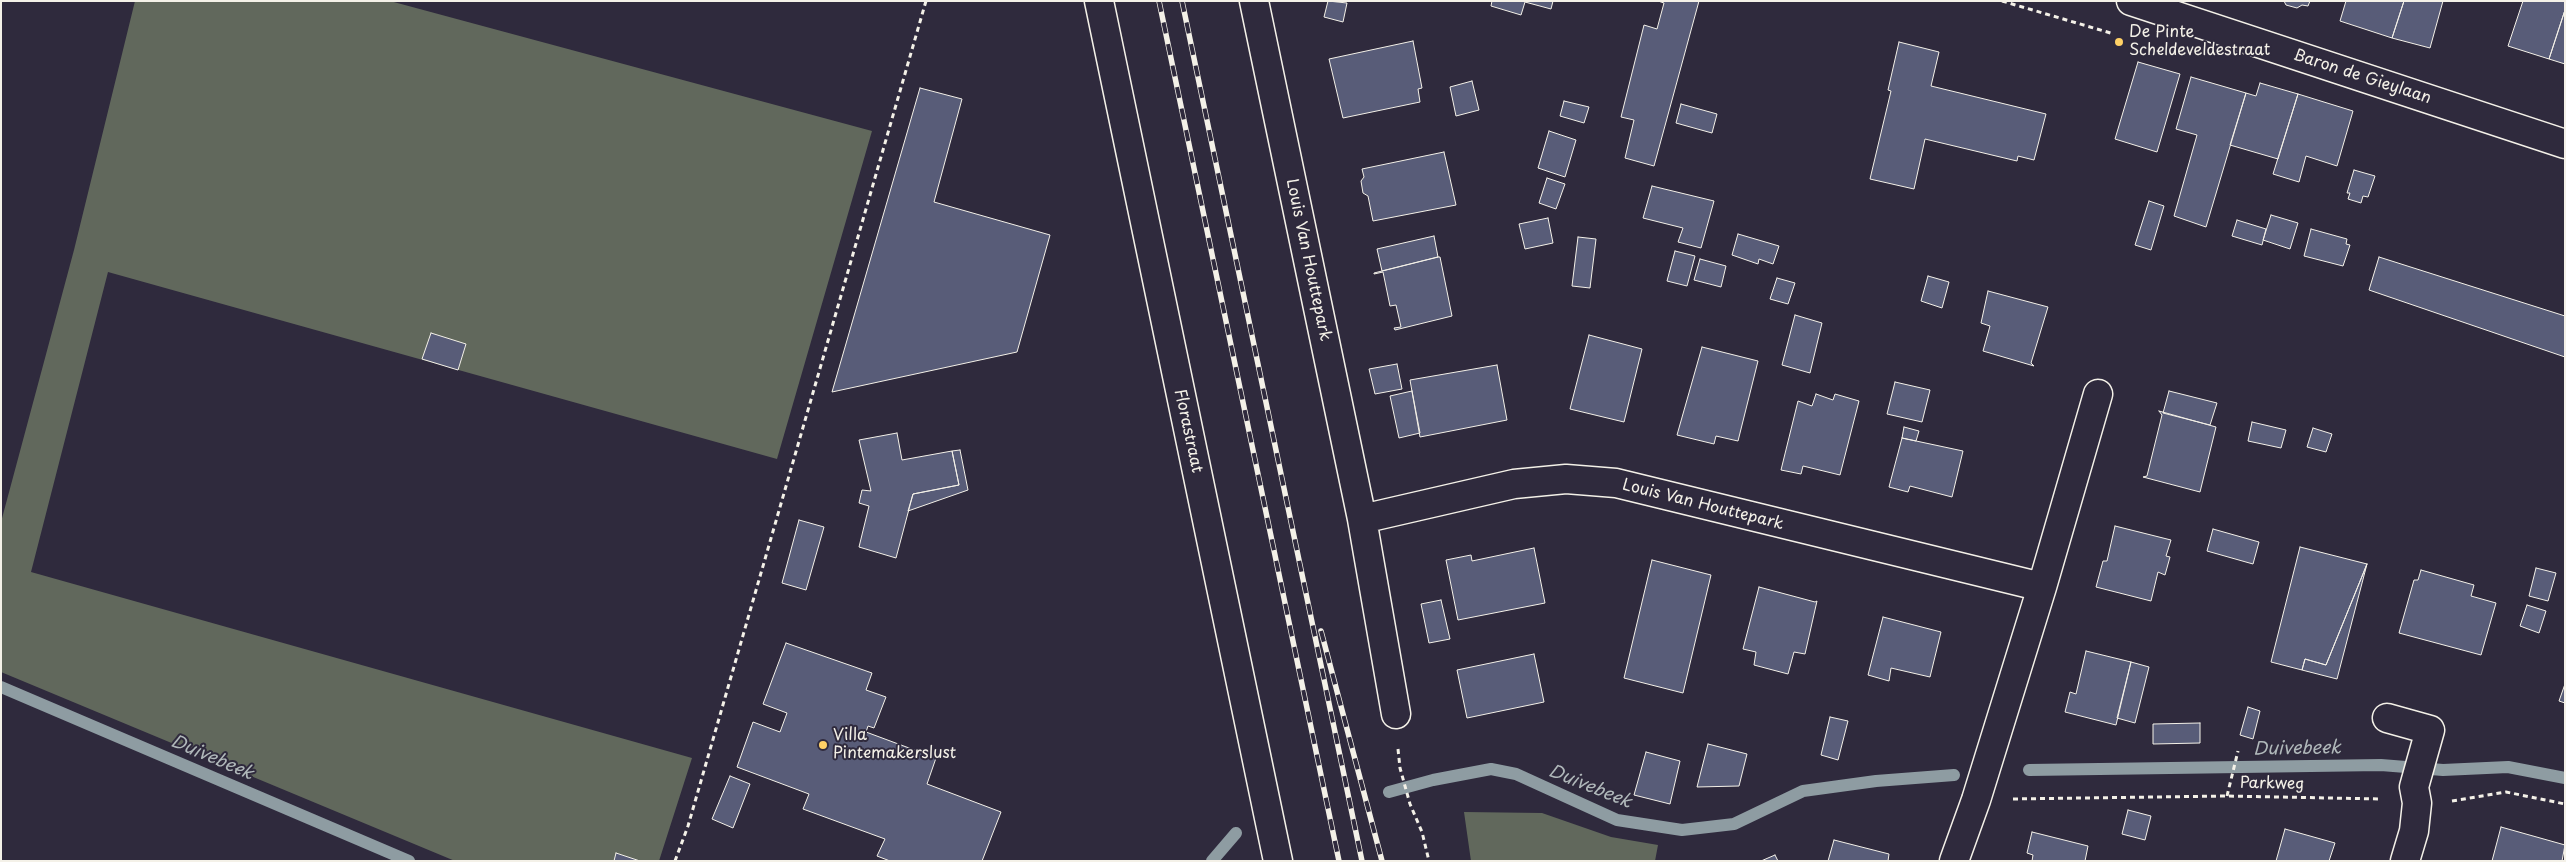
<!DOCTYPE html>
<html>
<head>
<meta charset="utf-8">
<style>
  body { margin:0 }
  #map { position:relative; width:2566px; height:862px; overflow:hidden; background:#2f2a3d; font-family:"Playpen Sans",sans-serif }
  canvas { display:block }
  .frame { position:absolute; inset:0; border:2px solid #f4f1e8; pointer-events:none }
</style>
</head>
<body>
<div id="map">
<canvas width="2566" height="862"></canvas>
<div class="frame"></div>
</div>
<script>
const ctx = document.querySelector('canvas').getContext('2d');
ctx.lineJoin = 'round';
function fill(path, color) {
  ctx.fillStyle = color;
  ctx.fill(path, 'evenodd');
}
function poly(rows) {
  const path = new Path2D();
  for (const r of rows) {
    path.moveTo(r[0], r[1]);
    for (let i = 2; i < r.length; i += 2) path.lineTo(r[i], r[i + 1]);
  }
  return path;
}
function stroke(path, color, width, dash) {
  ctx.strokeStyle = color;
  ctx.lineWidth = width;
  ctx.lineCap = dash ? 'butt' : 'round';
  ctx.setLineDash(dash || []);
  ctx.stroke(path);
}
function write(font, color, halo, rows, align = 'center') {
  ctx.font = font + ' "Playpen Sans",sans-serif';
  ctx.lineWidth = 4;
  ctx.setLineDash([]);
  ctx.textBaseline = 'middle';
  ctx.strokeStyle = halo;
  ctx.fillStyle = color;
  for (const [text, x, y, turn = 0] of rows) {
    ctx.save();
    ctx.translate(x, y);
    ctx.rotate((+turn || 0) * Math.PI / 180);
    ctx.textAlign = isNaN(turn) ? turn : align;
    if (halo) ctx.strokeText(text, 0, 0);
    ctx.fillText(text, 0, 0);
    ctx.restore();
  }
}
const green = poly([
  [135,1,390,1,872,131,777,459,108,272,31,572,692,758,659,861,455,861,1,672,1,522,74,250],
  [1464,812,1542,813,1611,837,1658,845,1655,861,1471,861]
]);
const stream = poly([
  [1,687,409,861],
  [2029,770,2381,765,2443,770,2508,767,2565,778],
  [1389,792,1433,780,1491,769,1516,774,1617,820,1682,830,1734,824,1803,791,1876,781,1954,775],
  [1212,861,1236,833]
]);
const building = poly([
  [1328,1,1347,3,1343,22,1324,17,1328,1],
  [1492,1,1553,1,1551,9,1525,2,1521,15,1491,6,1492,1],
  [1658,1,1699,1,1654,166,1625,158,1634,120,1621,117,1644,25,1657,29,1664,3,1658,1],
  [2284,1,2310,1,2308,6,2302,5,2297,8,2286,5,2284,1],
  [2346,1,2404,1,2392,38,2340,21,2346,1],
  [2404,1,2443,1,2430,48,2392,38,2404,1],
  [2523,1,2565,1,2565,10,2549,59,2508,46,2523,1],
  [2565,10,2565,64,2549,59,2565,10],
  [1413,41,1422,88,1418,89,1420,102,1343,118,1329,59,1413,41],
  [1899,42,1939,52,1931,86,2046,114,2034,160,2018,156,2017,161,1925,139,1914,189,1870,179,1891,91,1888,90,1899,42],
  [2138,62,2180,74,2157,152,2115,139,2138,62],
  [2191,77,2246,93,2206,227,2174,216,2197,135,2176,129,2191,77],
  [1472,81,1479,110,1456,116,1450,87,1472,81],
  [2260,83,2298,94,2278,159,2230,145,2246,93,2256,96,2260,83],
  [920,88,962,99,934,202,1050,235,1017,352,832,392,920,88],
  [2298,94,2353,111,2337,166,2306,156,2299,182,2273,174,2298,94],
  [1564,101,1589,107,1584,123,1560,116,1564,101],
  [1681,104,1717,114,1712,133,1676,123,1681,104],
  [1549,131,1576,140,1565,177,1538,168,1549,131],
  [1444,152,1456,205,1373,221,1368,196,1363,193,1361,181,1364,177,1362,169,1444,152],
  [2354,170,2375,176,2368,197,2363,196,2361,203,2348,199,2350,193,2347,193,2354,170],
  [1547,178,1565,184,1556,209,1539,203,1547,178],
  [1652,186,1714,201,1701,248,1678,242,1683,228,1643,218,1652,186],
  [2149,201,2164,206,2151,250,2135,245,2149,201],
  [2271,215,2298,223,2290,249,2263,240,2271,215],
  [1548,218,1553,243,1525,249,1519,224,1548,218],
  [2237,220,2266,229,2262,245,2232,236,2237,220],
  [2311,229,2347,239,2346,244,2350,245,2343,266,2304,256,2311,229],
  [1738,234,1779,246,1773,264,1759,259,1758,264,1732,255,1738,234],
  [1434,236,1438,257,1382,271,1377,249,1434,236],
  [1578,237,1596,239,1590,288,1572,286,1578,237],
  [1675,251,1695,256,1687,286,1667,281,1675,251],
  [1438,257,1440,257,1452,316,1395,330,1394,328,1401,327,1396,305,1390,306,1383,272,1374,274,1374,273,1438,257],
  [2379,257,2565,316,2565,357,2369,290,2379,257],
  [1700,259,1726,266,1721,287,1694,280,1700,259],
  [1928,276,1949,282,1942,308,1921,301,1928,276],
  [1777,278,1795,283,1788,304,1770,299,1777,278],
  [1988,291,2048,307,2031,363,2034,366,1983,351,1990,326,1981,323,1988,291],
  [1795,315,1822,323,1810,373,1782,365,1795,315],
  [431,333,466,344,458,370,422,359,431,333],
  [1589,335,1642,349,1624,422,1570,409,1589,335],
  [1702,347,1758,361,1738,441,1716,436,1714,444,1677,435,1702,347],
  [1397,364,1402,389,1375,394,1369,369,1397,364],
  [1497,365,1507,420,1420,437,1410,380,1497,365],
  [1895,382,1930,390,1922,422,1887,414,1895,382],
  [1412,391,1420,433,1399,438,1390,396,1412,391],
  [2169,391,2217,403,2210,425,2163,413,2169,391],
  [1816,394,1833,400,1835,394,1859,401,1840,475,1803,466,1801,474,1781,470,1798,401,1812,406,1816,394],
  [2159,411,2216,427,2200,492,2143,477,2147,476,2162,415,2159,411],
  [2252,422,2286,430,2281,448,2248,441,2252,422],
  [1904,427,1919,431,1916,441,1902,438,1904,427],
  [2313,428,2332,434,2326,452,2307,447,2313,428],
  [897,433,902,460,952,451,959,485,913,494,896,558,859,547,869,506,859,503,862,490,871,491,859,440,897,433],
  [1902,438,1963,451,1952,497,1910,486,1908,492,1889,487,1902,438],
  [960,450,968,490,908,511,913,494,959,485,952,451,960,450],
  [799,520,824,527,806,590,782,583,799,520],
  [2115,526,2171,540,2166,556,2170,557,2165,575,2158,572,2151,601,2096,587,2103,561,2107,561,2115,526],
  [2213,529,2259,542,2253,564,2207,551,2213,529],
  [2300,547,2367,564,2326,665,2305,659,2302,670,2271,662,2300,547],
  [1534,548,1545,603,1458,620,1446,560,1471,555,1472,561,1534,548],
  [1652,560,1711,575,1683,693,1624,678,1652,560],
  [2367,564,2337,679,2302,670,2305,659,2326,665,2367,564],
  [2536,568,2556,573,2548,601,2529,596,2536,568],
  [2421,570,2474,585,2471,596,2496,603,2481,655,2399,633,2414,580,2418,580,2421,570],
  [1759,587,1815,602,1817,601,1805,654,1794,652,1788,674,1754,665,1756,652,1743,649,1759,587],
  [1441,600,1450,639,1429,643,1421,604,1441,600],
  [2527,605,2546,611,2539,633,2520,626,2527,605],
  [1883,617,1941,632,1930,677,1891,668,1889,681,1868,675,1883,617],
  [786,643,872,673,866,690,886,697,874,728,868,726,866,732,936,758,927,784,1001,812,982,861,890,861,877,856,885,839,803,809,809,794,737,767,753,722,780,732,787,713,763,704,786,643],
  [2086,651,2131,662,2116,725,2065,712,2070,692,2076,694,2086,651],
  [1534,654,1544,702,1467,718,1457,670,1534,654],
  [2131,662,2149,667,2135,723,2117,718,2131,662],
  [2565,684,2565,703,2559,701,2565,684],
  [2248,707,2260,711,2253,739,2240,735,2248,707],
  [1830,717,1848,721,1838,760,1821,755,1830,717],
  [2200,723,2200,743,2153,744,2153,724,2200,723],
  [1708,744,1747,754,1739,786,1697,787,1708,744],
  [1646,752,1680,761,1670,804,1634,795,1646,752],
  [730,776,750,784,733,828,712,819,730,776],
  [2128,810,2151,816,2145,840,2122,834,2128,810],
  [2501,827,2565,845,2562,861,2492,861,2501,827],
  [2285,829,2335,843,2329,861,2276,861,2285,829],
  [2032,832,2088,846,2085,861,2032,861,2033,855,2027,853,2032,832],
  [1834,840,1889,854,1888,861,1828,861,1834,840],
  [616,853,640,861,614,861,616,853],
  [1775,855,1778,861,1761,861,1775,855]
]);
const path = poly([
  [2002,1,2114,34],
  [1398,749,1400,768,1410,804,1422,832,1429,861],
  [2227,796,2238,751],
  [2013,799,2227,796,2381,799],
  [2452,801,2506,792,2565,804],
  [675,861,688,826,926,1]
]);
const minor = poly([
  [1099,1,1278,861],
  [1254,1,1362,519,1396,714],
  [2131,1,2565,144],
  [1362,519,1514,484,1566,479,1616,483,2042,587,2098,394],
  [2387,718,2430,730,2414,787,2417,803,2414,831,2405,861],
  [1954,861,1976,800,2042,587]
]);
const rail = poly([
  [1159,1,1339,861],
  [1182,1,1362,861],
  [1321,631,1382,861]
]);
const markers = [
  [2119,42,5,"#ffd166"],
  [823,745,5,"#ffd166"]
];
const poiNames = [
  ["De Pinte",2129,33],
  ["Scheldeveldestraat",2129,51],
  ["Villa",833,736],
  ["Pintemakerslust",833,754]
];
const streetNames = [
  ["Baron de Gieylaan",2362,77,18],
  ["Louis Van Houttepark",1308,260,78],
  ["Florastraat",1188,431,78],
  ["Louis Van Houttepark",1703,505,14],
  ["Parkweg",2272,784,1]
];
const waterNames = [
  ["Duivebeek",2297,749,-1],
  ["Duivebeek",212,758,23],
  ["Duivebeek",1590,787,22]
];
fill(green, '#61685c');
stroke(stream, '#8e9ca2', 12);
fill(building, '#585c78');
stroke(building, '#f4f1e8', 1);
stroke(minor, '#f4f1e8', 31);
stroke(path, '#f4f1e8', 3, [5, 4]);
stroke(minor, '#2f2a3d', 28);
stroke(rail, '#f4f1e8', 5.5);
stroke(rail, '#2f2a3d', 4, [11]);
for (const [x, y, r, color] of markers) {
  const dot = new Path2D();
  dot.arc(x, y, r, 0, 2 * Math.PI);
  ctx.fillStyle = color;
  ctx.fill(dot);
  stroke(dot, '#2f2a3d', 2);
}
write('16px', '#f4f1e8', '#2f2a3d', poiNames, 'left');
write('16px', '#f4f1e8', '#2f2a3d', streetNames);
write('italic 18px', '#b0b8ba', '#2f2a3d', waterNames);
</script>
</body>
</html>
